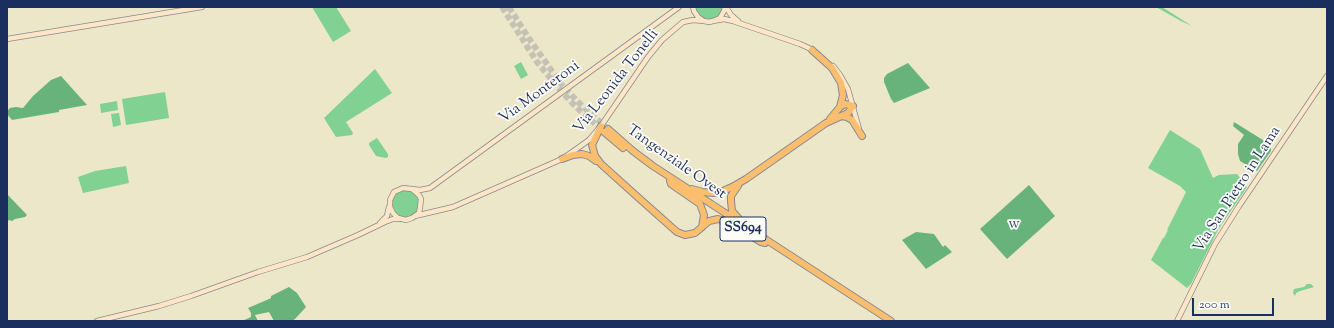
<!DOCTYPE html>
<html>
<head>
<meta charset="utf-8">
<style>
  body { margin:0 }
  #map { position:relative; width:1334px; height:328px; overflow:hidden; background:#ede7c9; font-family:"Sorts Mill Goudy",serif }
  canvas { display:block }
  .frame { position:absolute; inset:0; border:8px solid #1b2f5e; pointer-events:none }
  .scale { position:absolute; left:1192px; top:298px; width:82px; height:18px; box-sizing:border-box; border:2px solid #1b2f5e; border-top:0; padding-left:5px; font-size:12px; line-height:14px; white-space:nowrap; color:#1b2f5e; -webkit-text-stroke:3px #fdfcf7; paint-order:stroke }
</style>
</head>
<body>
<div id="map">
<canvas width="1334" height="328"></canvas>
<div class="frame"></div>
<div class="scale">200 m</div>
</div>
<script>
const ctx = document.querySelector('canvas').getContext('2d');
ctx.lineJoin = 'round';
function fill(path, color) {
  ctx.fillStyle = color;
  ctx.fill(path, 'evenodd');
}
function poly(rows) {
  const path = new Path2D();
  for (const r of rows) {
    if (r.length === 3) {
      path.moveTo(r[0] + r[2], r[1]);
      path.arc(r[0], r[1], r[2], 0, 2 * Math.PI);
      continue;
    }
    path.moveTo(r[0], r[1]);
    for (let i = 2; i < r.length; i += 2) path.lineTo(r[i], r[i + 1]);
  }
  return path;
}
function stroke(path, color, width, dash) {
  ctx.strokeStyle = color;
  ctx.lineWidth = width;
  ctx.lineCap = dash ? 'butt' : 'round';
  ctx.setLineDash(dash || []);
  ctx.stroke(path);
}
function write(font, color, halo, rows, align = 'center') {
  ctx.font = font + ' "Sorts Mill Goudy",serif';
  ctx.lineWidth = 3.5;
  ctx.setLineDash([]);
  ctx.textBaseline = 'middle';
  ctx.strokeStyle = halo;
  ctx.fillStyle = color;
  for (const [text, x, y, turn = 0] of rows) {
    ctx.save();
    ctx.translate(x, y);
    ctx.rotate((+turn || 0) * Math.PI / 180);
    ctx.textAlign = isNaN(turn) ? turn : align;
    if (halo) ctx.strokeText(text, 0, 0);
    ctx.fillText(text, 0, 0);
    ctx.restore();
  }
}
const green = poly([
  [312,7,336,7,351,31,333,42],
  [695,7,723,7,723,10,718,17,710,20,705,20,698,15],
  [1156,7,1162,7,1192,26,1181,21],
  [521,62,528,75,521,79,514,66],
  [375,69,392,93,346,122,353,133,352,135,336,137,324,118],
  [165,92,169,118,126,125,122,99],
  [117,101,118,110,101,113,100,104],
  [119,113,121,125,113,127,111,114],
  [1170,130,1200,149,1213,178,1219,175,1237,174,1247,187,1218,230,1191,284,1187,288,1151,260,1163,238,1164,238,1168,230,1167,230,1186,192,1180,186,1148,168],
  [377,138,388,154,388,157,386,158,376,156,369,145,369,143],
  [126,166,129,183,83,193,78,177,95,171],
  [405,204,14],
  [1307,284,1311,284,1314,287,1300,291,1296,293,1295,296,1293,293,1294,289,1304,287]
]);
const forest = poly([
  [908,63,930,88,894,103,891,99,884,82,884,78,887,74],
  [61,76,87,105,59,110,59,112,12,120,7,114,7,111,10,108,16,107,23,108,33,96,51,80],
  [1234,122,1271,145,1271,151,1257,171,1240,161,1238,154,1238,144,1244,135,1233,126],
  [1029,185,1055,216,1007,259,980,229],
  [7,194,27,215,25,217,15,219,12,221,9,220,7,222],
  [916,232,934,234,943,247,945,245,952,252,926,269,902,240],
  [289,287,297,293,306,307,295,319,292,321,274,321,269,312,255,315,258,321,242,321,251,317,251,313,248,308,269,299,271,298,271,296]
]);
const highwayTunnel = poly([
  [502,7,537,62,556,85,574,105,603,131],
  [509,7,528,37,561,84,578,102,608,129]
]);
const secondary = poly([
  [693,7,694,11,698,17,704,21,709,22,713,21,720,18,724,11,725,7],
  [726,7,731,15,738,21],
  [713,21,724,19,733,21,800,44,813,50],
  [7,39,202,7],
  [833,66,840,75,848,89,859,129],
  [412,189,419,195,421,199,420,208,419,213,412,218,406,220,398,218,393,213,390,207,390,200,394,192,403,188,420,190,430,188,679,7],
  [415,216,453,207,562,159,575,150,589,140,601,126,648,57,662,40,683,22,693,20,704,21],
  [380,223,387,216,389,207],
  [97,321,159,306,191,296,258,272,307,257,358,235,385,222,393,219,399,219],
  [1177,321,1215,244,1239,206,1327,76]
]);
const highway = poly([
  [812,50,832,68,841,83,843,95,840,107,830,119],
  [841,116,847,117,852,120,862,136],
  [601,126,592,145,595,156,601,164,641,200,677,232,685,235,695,233,709,221,718,219,728,222,761,242,765,243],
  [608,129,633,151,653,166,891,321],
  [604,132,623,148],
  [562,159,573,155,582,154,589,156,596,161],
  [670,181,671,184,700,204,704,215,702,227],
  [738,186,731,196,731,201,732,211,740,220],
  [692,189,703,192,713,193,723,191,732,187,746,179,826,123,848,113,853,106,845,104,840,107]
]);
const shields = [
  [743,229,46]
];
const shieldNames = [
  ["SS694",743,229]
];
const streetNames = [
  ["Via Leonida Tonelli",617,82,-52],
  ["Via Monteroni",540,93,-36],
  ["Tangenziale Ovest",676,163,35],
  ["Via San Pietro in Lama",1238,190,-57]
];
const parkNames = [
  ["w",1014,225]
];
fill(green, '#80d192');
fill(forest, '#68b37c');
stroke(highwayTunnel, '#c3c2b4', 6, [6, 3]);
stroke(secondary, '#848b94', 6);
stroke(highway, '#848b94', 8);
stroke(secondary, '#fde5c5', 4.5);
stroke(highway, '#fbbd6e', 6);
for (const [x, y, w] of shields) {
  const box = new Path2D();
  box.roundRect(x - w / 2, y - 12, w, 24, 3);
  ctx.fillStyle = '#fdfcf7';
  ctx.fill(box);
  stroke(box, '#1b2f5e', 1);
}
write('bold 14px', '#1b2f5e', null, shieldNames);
write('15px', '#1b2f5e', '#fdfcf7', streetNames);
write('15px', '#39606e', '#fdfcf7', parkNames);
</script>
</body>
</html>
